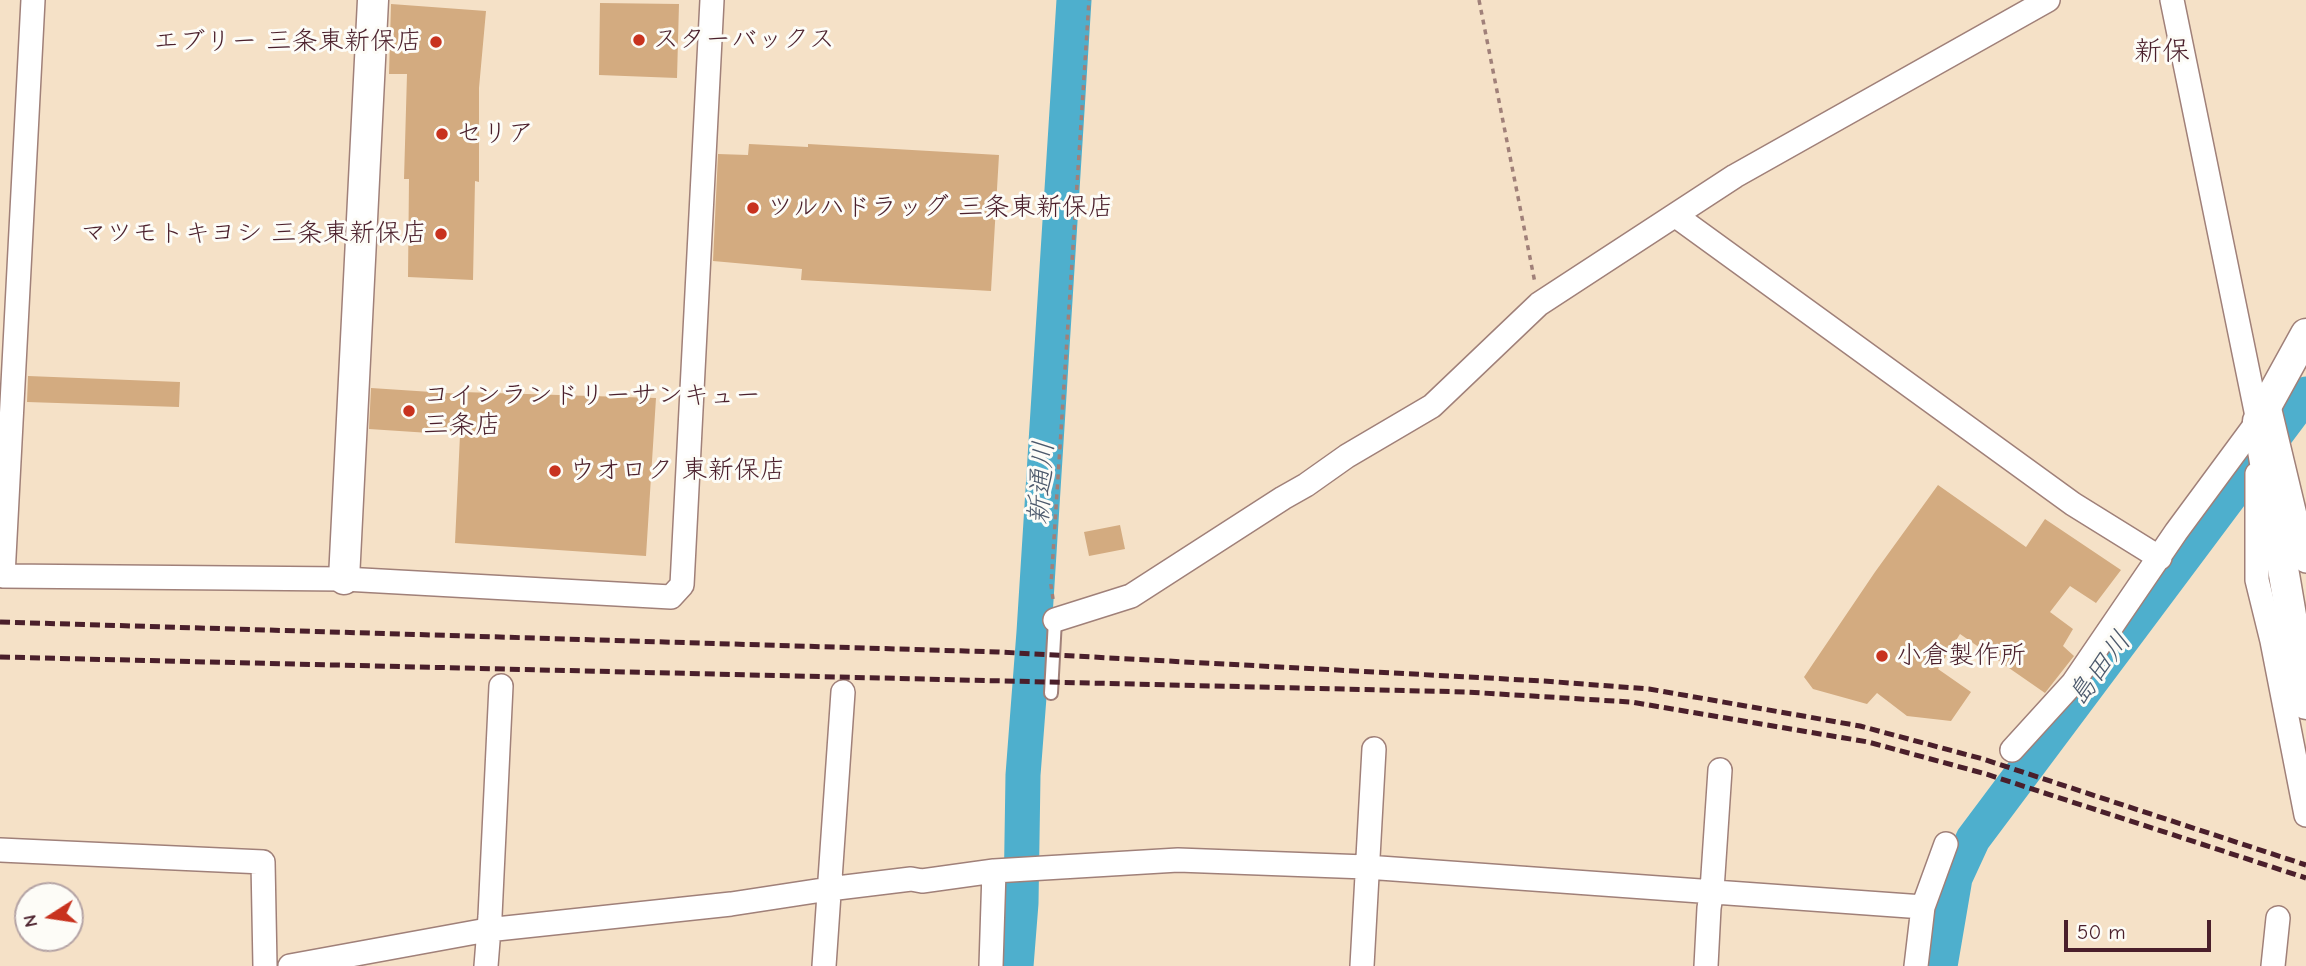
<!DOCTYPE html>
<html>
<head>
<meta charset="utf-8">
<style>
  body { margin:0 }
  #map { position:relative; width:2306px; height:966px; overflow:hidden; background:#f5e1c7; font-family:"Comic Neue",sans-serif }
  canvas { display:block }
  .north { position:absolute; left:14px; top:882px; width:70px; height:70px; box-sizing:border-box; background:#fdfcf7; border:2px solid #b5a4a5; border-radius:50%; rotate:258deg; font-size:19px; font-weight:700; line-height:28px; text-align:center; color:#4a1f2b }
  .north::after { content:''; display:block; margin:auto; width:24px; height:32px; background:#c8321e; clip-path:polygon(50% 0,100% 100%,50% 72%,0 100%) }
  .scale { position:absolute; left:2064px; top:920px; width:147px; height:32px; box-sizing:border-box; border:4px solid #4a1f2b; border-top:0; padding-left:9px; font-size:21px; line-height:24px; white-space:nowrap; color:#4a1f2b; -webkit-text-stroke:5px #fdfcf7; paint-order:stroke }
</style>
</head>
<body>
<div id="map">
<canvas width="2306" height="966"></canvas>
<div class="north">N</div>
<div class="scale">50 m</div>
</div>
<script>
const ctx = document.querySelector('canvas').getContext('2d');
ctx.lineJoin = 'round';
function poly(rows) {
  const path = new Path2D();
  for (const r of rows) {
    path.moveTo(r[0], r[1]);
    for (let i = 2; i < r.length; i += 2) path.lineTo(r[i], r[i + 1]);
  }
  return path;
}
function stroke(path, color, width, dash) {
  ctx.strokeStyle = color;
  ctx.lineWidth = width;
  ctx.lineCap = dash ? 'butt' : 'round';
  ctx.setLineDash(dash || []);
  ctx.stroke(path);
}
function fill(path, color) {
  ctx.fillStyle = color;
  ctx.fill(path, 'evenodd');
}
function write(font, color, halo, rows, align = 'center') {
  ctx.font = font + ' "Comic Neue","Klee One",sans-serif';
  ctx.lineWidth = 6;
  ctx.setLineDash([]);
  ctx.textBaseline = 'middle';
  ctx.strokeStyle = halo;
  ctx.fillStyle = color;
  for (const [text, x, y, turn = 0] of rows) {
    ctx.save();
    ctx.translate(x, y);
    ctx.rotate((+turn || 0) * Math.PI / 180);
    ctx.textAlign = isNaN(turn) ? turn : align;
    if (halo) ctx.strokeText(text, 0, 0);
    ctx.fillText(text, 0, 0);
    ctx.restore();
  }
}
const river = poly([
  [1016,966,1021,903,1023,775,1034,632,1074,0],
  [1940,966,1955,878,1973,839,2306,394]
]);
const building = poly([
  [600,3,679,4,677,78,599,75],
  [391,4,486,11,479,88,479,182,475,181,473,280,408,277,409,179,404,179,407,74,389,74],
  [749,144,808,147,808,144,999,155,991,291,801,280,802,269,713,261,718,154,748,155],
  [28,376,180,382,179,407,27,402],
  [371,388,462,394,462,392,656,398,646,556,455,543,460,435,369,429],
  [1938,485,2026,547,2045,519,2121,570,2096,603,2070,586,2050,612,2073,629,2063,646,2074,656,2045,693,1960,634,1938,669,1971,692,1951,721,1907,716,1877,693,1867,704,1813,689,1804,677,1875,572],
  [1120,525,1125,549,1089,556,1084,532]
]);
const path = poly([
  [1479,0,1535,283],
  [1053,599,1051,585,1089,0]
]);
const service = poly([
  [1051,693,1055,620]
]);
const minor = poly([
  [33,0,3,576,344,579,671,597,682,585,712,0],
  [2172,0,2258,421,2258,429],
  [1676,216,2073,504,2160,558],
  [2268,402,2306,561],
  [2257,474,2257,580,2272,641,2306,815],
  [1055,620,1131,596,1283,498,1306,485,1347,456,1432,406,1539,304,1735,176,2048,0],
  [2012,750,2073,683,2176,532,2258,421],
  [0,850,263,862,265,966],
  [290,966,487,930,731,904,829,889,911,879,922,881,994,871,1178,860,1366,867,1923,907],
  [486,966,490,916,501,686],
  [824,966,843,692],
  [991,966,994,871],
  [1362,966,1374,749],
  [1706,966,1709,908,1712,890,1720,770],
  [1916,966,1923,907,1946,844],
  [2273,966,2278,918]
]);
const tertiary = poly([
  [2306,334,2258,421,2306,704],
  [344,579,373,0]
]);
const rail = poly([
  [0,622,998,652,1544,681,1649,689,1860,726,1983,759,2306,865],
  [0,657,1466,692,1631,702,1868,742,1986,774,2306,878]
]);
const markers = [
  [639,40,7,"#c8321e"],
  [436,42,7,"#c8321e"],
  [442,134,7,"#c8321e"],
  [753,208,7,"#c8321e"],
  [441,234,7,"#c8321e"],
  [409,411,7,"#c8321e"],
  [555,471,7,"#c8321e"],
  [1882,656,7,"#c8321e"]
];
const poiNames = [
  ["スターバックス",653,40],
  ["エブリー 三条東新保店",422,42,"right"],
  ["セリア",456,134],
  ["ツルハドラッグ 三条東新保店",767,208],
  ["マツモトキヨシ 三条東新保店",427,234,"right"],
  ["コインランドリーサンキュー",423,396],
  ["三条店",423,426],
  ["ウオロク 東新保店",569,471],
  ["小倉製作所",1896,656]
];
const neighbourhoodNames = [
  ["新保",2162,52]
];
const waterNames = [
  ["新通川",1042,483,-86],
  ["島田川",2100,669,-53]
];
stroke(river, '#4eafcd', 35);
fill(building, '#d3ab80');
stroke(service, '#a08079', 16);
stroke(minor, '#a08079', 26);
stroke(tertiary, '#a08079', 33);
stroke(path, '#a08079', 3.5, [5, 5]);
stroke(service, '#fff', 12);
stroke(minor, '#fff', 23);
stroke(tertiary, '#fff', 30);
stroke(rail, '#4a1f2b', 5, [10, 5]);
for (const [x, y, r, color] of markers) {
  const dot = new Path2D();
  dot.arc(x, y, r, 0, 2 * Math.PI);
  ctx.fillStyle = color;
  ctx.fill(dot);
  stroke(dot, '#fdfcf7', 2.5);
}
write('26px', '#4a1f2b', '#fdfcf7', poiNames, 'left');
write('28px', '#4a1f2b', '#fdfcf7', neighbourhoodNames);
write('italic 28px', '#4c596c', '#fdfcf7', waterNames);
</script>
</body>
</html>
